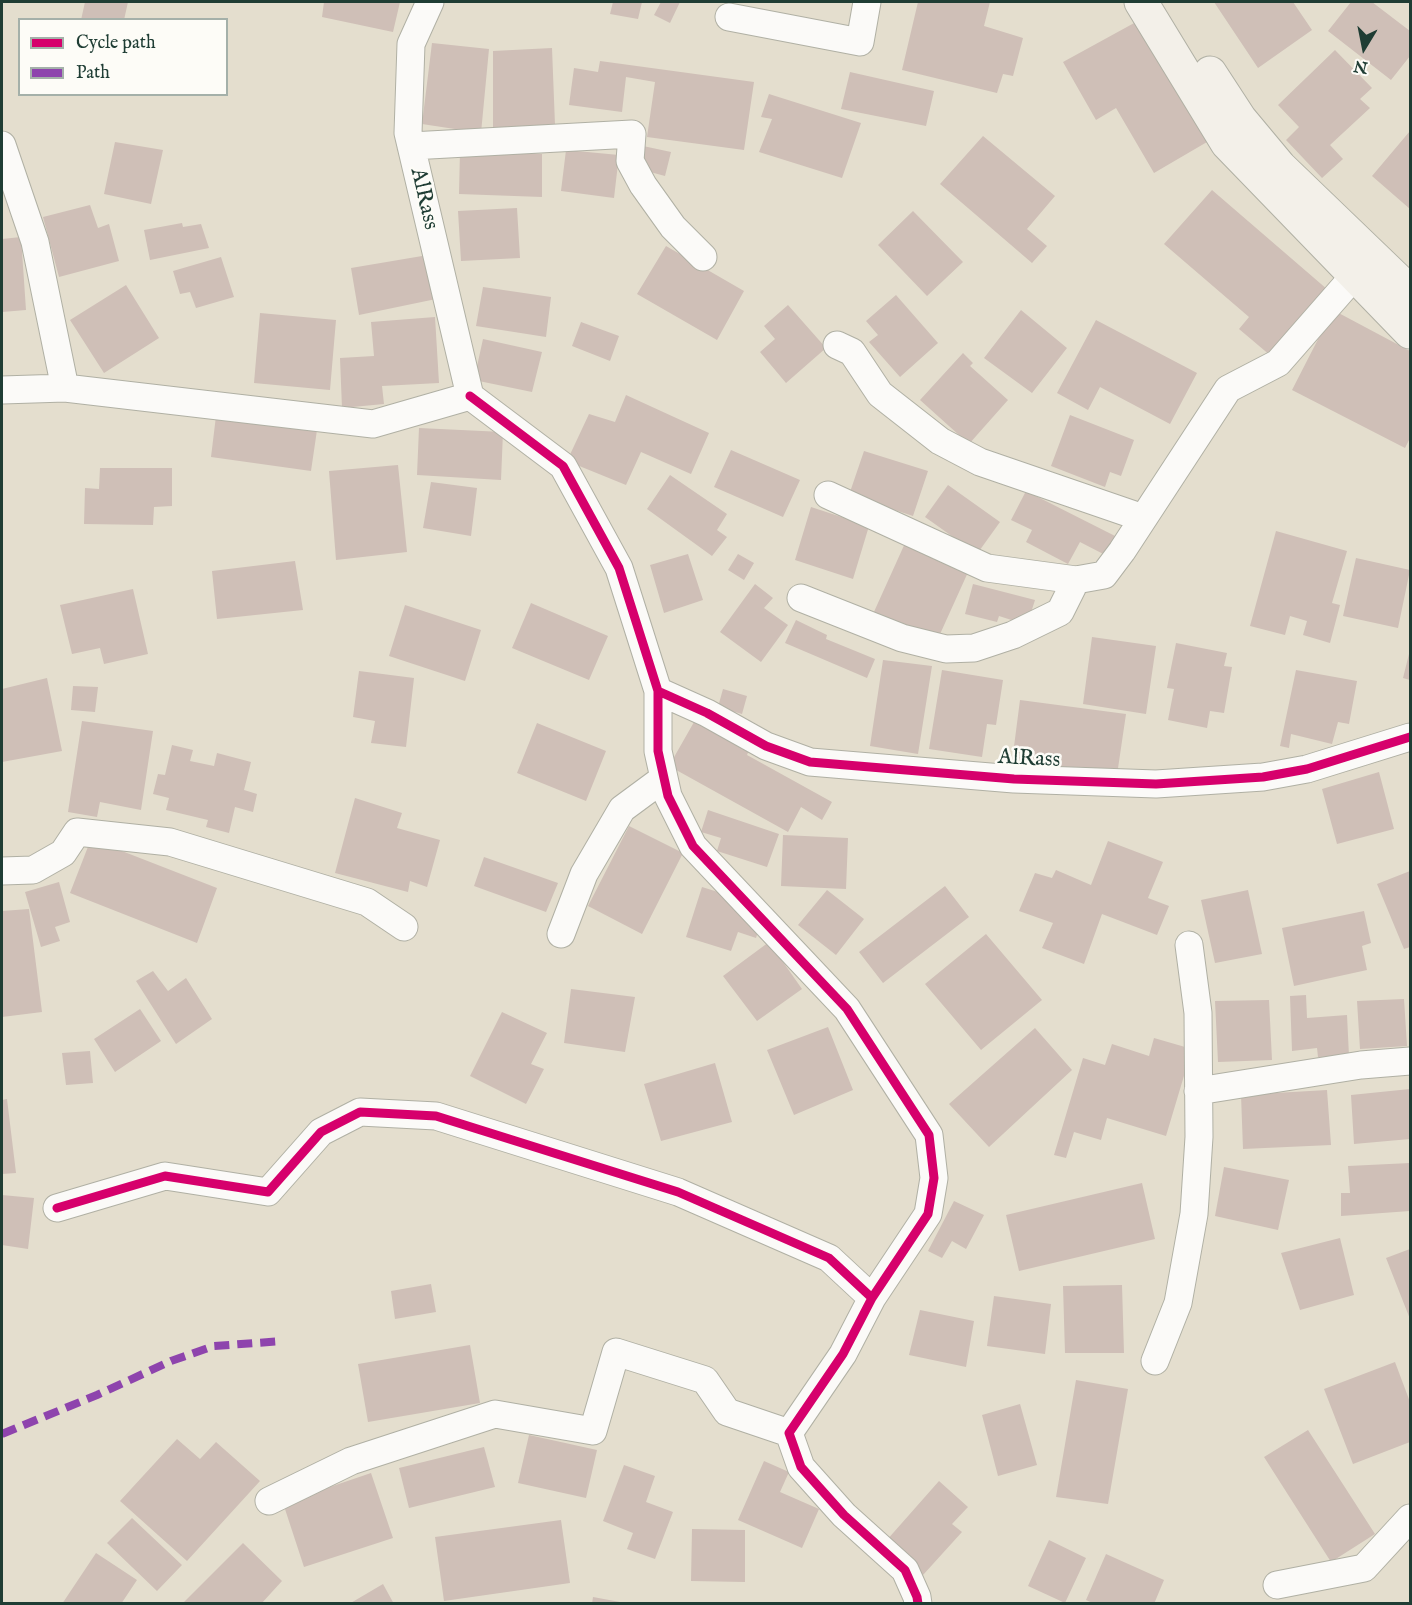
<!DOCTYPE html>
<html>
<head>
<meta charset="utf-8">
<style>
  body { margin:0 }
  #map { position:relative; width:1412px; height:1605px; overflow:hidden; background:#e4dece; font-family:"IM FELL English",serif }
  canvas { display:block }
  .frame { position:absolute; inset:0; border:3px solid #1f3d34; pointer-events:none }
  .legend { position:absolute; left:18px; top:18px; width:210px; height:78px; box-sizing:border-box; background:#fdfcf7; border:2px solid #a4b0a9; margin:0; padding:8px 10px; list-style:none; font-size:18px; color:#1f3d34 }
  .legend li { display:flex; align-items:center; gap:12px; height:30px }
  .legend b { width:30px; border:2px solid #a4b0a9 }
  .north { position:absolute; left:1334px; top:18px; width:60px; height:60px; -webkit-text-stroke:4px #fdfcf7; paint-order:stroke; rotate:190deg; font-size:16px; font-weight:700; line-height:24px; text-align:center; color:#1f3d34 }
  .north::after { content:''; display:block; margin:auto; width:21px; height:27px; background:#1f3d34; clip-path:polygon(50% 0,100% 100%,50% 72%,0 100%) }
</style>
</head>
<body>
<div id="map">
<canvas width="1412" height="1605"></canvas>
<div class="frame"></div>
<ul class="legend">
<li><b style="height:8px;background:#d6006c"></b>Cycle path</li>
<li><b style="height:8px;background:#8e44ad"></b>Path</li>
</ul>
<div class="north">N</div>
</div>
<script>
const ctx = document.querySelector('canvas').getContext('2d');
ctx.lineJoin = 'round';
function fill(path, color) {
  ctx.fillStyle = color;
  ctx.fill(path, 'evenodd');
}
function poly(rows) {
  const path = new Path2D();
  for (const r of rows) {
    path.moveTo(r[0], r[1]);
    for (let i = 2; i < r.length; i += 2) path.lineTo(r[i], r[i + 1]);
  }
  return path;
}
function stroke(path, color, width, dash) {
  ctx.strokeStyle = color;
  ctx.lineWidth = width;
  ctx.lineCap = dash ? 'butt' : 'round';
  ctx.setLineDash(dash || []);
  ctx.stroke(path);
}
function write(font, color, halo, rows, align = 'center') {
  ctx.font = font + ' "IM FELL English",serif';
  ctx.lineWidth = 5;
  ctx.setLineDash([]);
  ctx.textBaseline = 'middle';
  ctx.strokeStyle = halo;
  ctx.fillStyle = color;
  for (const [text, x, y, turn = 0] of rows) {
    ctx.save();
    ctx.translate(x, y);
    ctx.rotate((+turn || 0) * Math.PI / 180);
    ctx.textAlign = isNaN(turn) ? turn : align;
    if (halo) ctx.strokeText(text, 0, 0);
    ctx.fillText(text, 0, 0);
    ctx.restore();
  }
}
const building = poly([
  [85,2,128,2,124,20,81,20],
  [324,2,400,2,393,32,322,17],
  [613,2,642,2,638,19,610,14],
  [661,2,680,2,670,23,654,15],
  [918,2,990,2,984,26,1023,38,1013,76,1003,74,997,93,902,70],
  [1214,2,1293,2,1312,30,1258,68],
  [1351,2,1372,2,1410,31,1410,56,1391,80,1328,31],
  [1136,22,1207,142,1154,173,1116,108,1096,120,1063,62],
  [432,43,489,49,481,133,422,124],
  [552,48,555,125,493,128,493,51],
  [1335,50,1372,88,1360,99,1370,108,1330,145,1343,159,1322,178,1286,140,1299,127,1278,105],
  [600,61,754,82,744,150,647,137,655,82,626,77,622,112,569,105,574,68,598,72],
  [850,72,934,91,926,126,841,109],
  [769,94,861,123,842,178,759,152,772,119,761,117],
  [1410,131,1410,209,1372,176],
  [983,136,1055,196,1027,229,1047,246,1032,263,940,184],
  [115,142,163,150,151,204,104,194],
  [643,146,671,152,665,176,639,169],
  [566,150,619,155,614,198,561,191],
  [460,151,542,154,542,197,459,194],
  [1212,190,1328,290,1271,356,1239,329,1249,317,1164,244],
  [90,205,98,228,109,224,119,261,59,277,43,217],
  [517,208,520,258,461,261,458,211],
  [913,211,963,262,927,296,878,245],
  [182,223,183,227,201,224,209,248,150,260,144,230],
  [21,237,26,310,2,312,2,239],
  [666,246,744,291,717,340,637,294],
  [428,255,436,299,359,315,351,268],
  [221,257,234,297,196,308,190,292,180,294,173,271],
  [126,285,159,338,104,373,70,320],
  [483,287,551,297,546,337,476,326],
  [896,295,938,343,900,377,869,342,878,335,866,321],
  [788,305,826,348,786,383,760,352,775,339,764,326],
  [1021,310,1067,348,1032,393,984,358],
  [1333,310,1410,351,1410,438,1405,448,1292,390],
  [260,313,336,320,330,390,254,383],
  [435,317,439,383,382,386,384,404,342,408,340,358,374,356,371,322],
  [1096,320,1197,373,1170,424,1100,387,1088,410,1057,393],
  [581,322,619,336,610,361,572,346],
  [483,339,542,352,532,392,474,380],
  [963,353,973,363,970,366,1008,400,969,444,920,400],
  [626,395,709,433,691,474,641,452,626,485,567,461,589,414,615,422],
  [1070,415,1134,440,1121,476,1110,472,1105,487,1051,466],
  [216,416,317,430,311,471,211,457],
  [419,428,503,432,501,480,417,475],
  [731,450,800,480,783,517,714,487],
  [864,451,928,471,913,516,849,495],
  [398,465,407,552,336,560,329,471],
  [100,468,172,468,172,506,154,507,153,525,84,524,85,488,99,489],
  [670,475,727,514,717,530,727,537,712,556,647,509],
  [431,482,477,488,471,536,423,528],
  [948,485,1000,522,977,554,925,517],
  [1026,491,1121,539,1111,558,1080,542,1068,564,1026,542,1032,530,1011,520],
  [811,507,869,526,853,579,795,560],
  [1276,531,1347,551,1332,603,1340,605,1330,643,1303,635,1307,621,1290,616,1285,635,1250,626],
  [906,541,969,570,936,643,873,614],
  [688,554,703,600,664,613,650,565],
  [738,554,754,563,744,580,728,570],
  [1356,558,1410,570,1398,628,1343,616],
  [295,561,303,610,217,619,212,571],
  [755,584,773,598,764,608,788,625,761,662,720,632],
  [973,584,1035,600,1027,625,999,616,997,622,965,614],
  [133,589,148,654,104,664,100,648,72,654,60,605],
  [531,603,608,636,589,680,512,648],
  [405,605,481,630,465,681,389,656],
  [796,620,827,635,826,639,875,659,867,678,785,643],
  [1092,637,1156,646,1146,714,1083,704],
  [1176,643,1227,653,1224,666,1232,667,1224,713,1210,711,1207,728,1168,720,1174,689,1167,688],
  [1410,650,1410,680,1403,678],
  [883,660,932,666,918,754,870,746],
  [942,670,1003,680,996,725,987,724,982,757,929,749],
  [1296,670,1357,681,1349,724,1338,722,1332,744,1291,734,1289,748,1280,746],
  [359,671,414,678,406,747,371,743,375,721,353,717],
  [47,678,62,751,2,762,2,689],
  [73,686,98,687,95,712,71,710],
  [723,689,747,696,742,714,718,707],
  [1020,700,1126,714,1117,775,1012,762],
  [698,715,751,745,747,755,832,802,822,820,801,807,788,832,669,766],
  [82,721,153,731,141,810,100,802,97,817,68,812],
  [537,723,606,751,586,801,517,773],
  [172,745,193,750,190,761,214,766,217,753,251,762,244,790,257,794,253,812,235,807,229,833,206,827,208,820,166,810,169,798,153,794,158,774,165,775],
  [1379,772,1394,829,1337,844,1322,789],
  [355,798,402,813,397,828,440,840,427,887,410,881,408,892,335,873],
  [708,810,779,834,767,867,717,851,721,838,701,832],
  [629,826,683,853,642,934,588,906],
  [783,835,848,838,846,889,781,886],
  [91,839,217,888,197,943,70,893],
  [1108,841,1163,862,1148,898,1169,906,1157,935,1102,914,1084,964,1042,948,1053,923,1019,911,1035,873,1052,878,1056,870,1091,885],
  [484,857,558,883,546,912,474,886],
  [1410,871,1410,947,1404,949,1377,884],
  [59,882,70,922,55,927,60,941,41,947,25,892],
  [945,886,969,917,883,983,859,952],
  [702,887,766,907,756,938,738,932,731,951,686,937],
  [827,890,864,919,836,955,798,925],
  [1248,890,1262,954,1215,963,1201,900],
  [29,909,42,1012,2,1017,2,911],
  [1364,911,1371,943,1362,946,1367,970,1294,986,1282,928],
  [986,934,1042,1000,981,1050,925,984],
  [769,942,802,989,757,1021,723,976],
  [153,971,168,991,186,978,212,1019,176,1044,136,981],
  [571,989,635,997,625,1052,564,1043],
  [1306,995,1307,1018,1347,1015,1349,1056,1318,1057,1317,1048,1292,1051,1290,996],
  [1404,999,1407,1046,1360,1049,1357,1001],
  [1269,1000,1272,1060,1218,1062,1215,1001],
  [140,1009,161,1041,115,1072,94,1039],
  [502,1012,547,1033,531,1064,544,1069,526,1104,470,1076],
  [828,1027,853,1090,794,1115,767,1050],
  [1035,1028,1072,1070,989,1147,949,1104],
  [1154,1038,1192,1049,1166,1136,1107,1118,1101,1140,1074,1132,1066,1158,1054,1155,1083,1058,1105,1065,1112,1044,1149,1056],
  [90,1051,93,1083,66,1085,62,1053],
  [715,1063,732,1122,661,1141,644,1084],
  [1410,1089,1410,1139,1354,1144,1351,1095],
  [1327,1090,1331,1145,1243,1149,1241,1095],
  [7,1099,16,1173,2,1174,2,1100],
  [1410,1163,1410,1211,1341,1216,1341,1193,1350,1193,1348,1166],
  [1224,1167,1289,1180,1278,1230,1215,1216],
  [1142,1183,1155,1239,1019,1271,1006,1215],
  [2,1195,34,1198,28,1249,2,1245],
  [954,1201,984,1215,966,1249,952,1241,942,1258,928,1251],
  [1340,1238,1354,1295,1300,1310,1281,1253],
  [1410,1249,1410,1319,1386,1258],
  [431,1284,436,1312,395,1319,391,1291],
  [1122,1285,1124,1353,1065,1353,1063,1286],
  [994,1296,1051,1304,1045,1354,987,1346],
  [920,1310,974,1321,966,1367,909,1355],
  [470,1345,480,1403,368,1422,358,1364],
  [1395,1362,1410,1402,1410,1442,1353,1464,1324,1389],
  [1076,1380,1128,1389,1108,1504,1056,1497],
  [1020,1404,1037,1465,998,1476,982,1415],
  [1308,1430,1375,1534,1331,1562,1264,1457],
  [529,1435,597,1450,586,1498,518,1483],
  [177,1439,200,1459,216,1442,260,1481,187,1561,120,1501],
  [484,1447,495,1487,409,1508,399,1468],
  [764,1461,789,1472,780,1492,819,1509,802,1548,738,1520],
  [624,1465,655,1476,646,1502,673,1512,655,1559,627,1549,633,1533,603,1521],
  [371,1473,393,1538,304,1567,283,1503],
  [939,1481,968,1507,952,1524,962,1532,923,1575,886,1541],
  [132,1518,182,1565,157,1591,107,1543],
  [561,1520,570,1583,444,1601,435,1537],
  [692,1529,745,1530,745,1582,691,1581],
  [1049,1540,1086,1558,1065,1603,1028,1586],
  [243,1543,282,1581,261,1604,182,1604],
  [96,1553,137,1580,121,1604,62,1604],
  [1106,1554,1164,1580,1154,1604,1095,1604,1086,1600],
  [383,1584,394,1604,349,1604],
  [593,1597,620,1602,619,1604,592,1604]
]);
const street = poly([
  [430,2,411,44,408,133,470,396],
  [729,17,860,42,867,2],
  [2,145,35,242,65,388],
  [411,146,632,134,630,161,643,185,673,227,703,257],
  [837,345,852,352,880,394,940,441,980,462,1143,518],
  [2,390,65,388,373,424,470,396],
  [470,396,563,466,619,568,658,691,658,751,668,796,693,846,847,1009,929,1135,934,1178,928,1214,872,1298,843,1354,789,1433,801,1467,844,1515,905,1570,917,1597,918,1604],
  [828,495,987,568,1076,580,1104,575,1122,551,1228,389,1278,363,1355,275],
  [801,598,902,638,946,649,974,648,1013,635,1060,612,1076,580],
  [658,691,707,713,766,746,810,762,1014,779,1156,784,1263,777,1307,769,1410,737],
  [2,871,33,870,63,853,77,832,170,842,367,902,404,927],
  [561,934,584,874,622,809,664,778],
  [1198,1091,1361,1065,1410,1061],
  [57,1208,165,1176,268,1192,321,1132,360,1112,436,1116,678,1192,829,1258,872,1298],
  [1155,1361,1178,1303,1194,1214,1199,1137,1198,1013,1189,945],
  [269,1501,351,1461,495,1414,593,1431,616,1352,705,1380,727,1412,789,1433],
  [1277,1585,1364,1568,1410,1518]
]);
const secondary = poly([
  [1141,2,1227,143,1410,332],
  [1210,73,1240,119,1280,167,1410,292]
]);
const quiet = poly([
  [2,1434,97,1395,171,1361,214,1346,283,1341]
]);
const cycleway = poly([
  [470,396,563,466,619,568,658,691,658,751,668,796,693,846,847,1009,929,1135,934,1178,928,1214,872,1298,843,1354,789,1433,801,1467,844,1515,905,1570,917,1597,918,1604],
  [658,691,707,713,766,746,810,762,1014,779,1156,784,1263,777,1307,769,1410,737],
  [57,1208,165,1176,268,1192,321,1132,360,1112,436,1116,678,1192,829,1258,872,1298]
]);
const streetNames = [
  ["AlRass",423,199,77],
  ["AlRass",1029,760,3]
];
fill(building, '#cfbfb7');
stroke(street, '#b0b0a4', 29);
stroke(secondary, '#b0b0a4', 35);
stroke(street, '#fbfaf8', 27);
stroke(secondary, '#f3f0e9', 33);
stroke(quiet, '#8e44ad', 8, [15, 8]);
stroke(cycleway, '#d6006c', 9);
write('22px', '#1f3d34', '#fdfcf7', streetNames);
</script>
</body>
</html>
